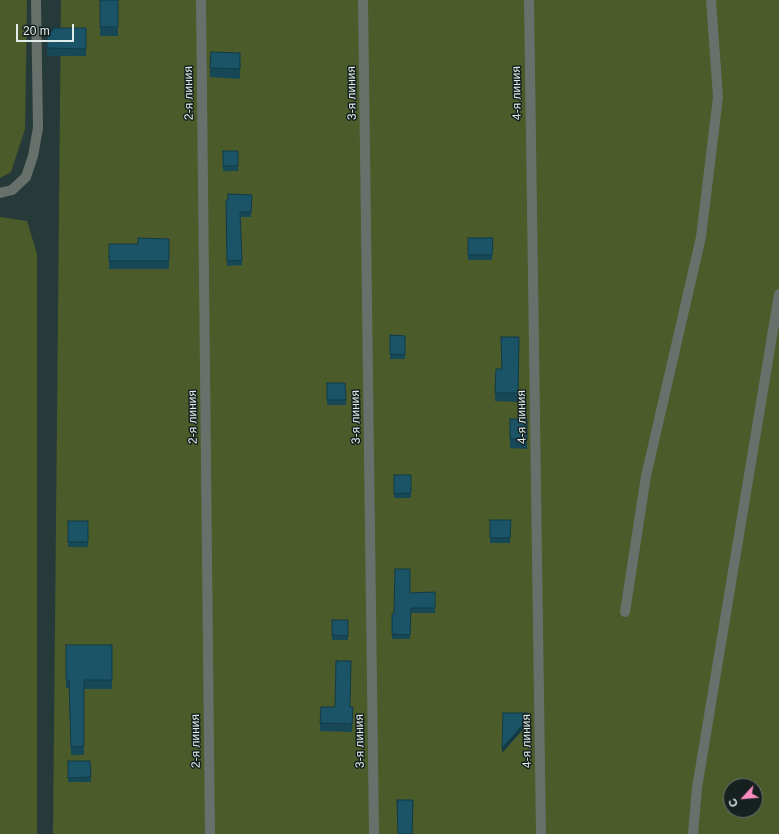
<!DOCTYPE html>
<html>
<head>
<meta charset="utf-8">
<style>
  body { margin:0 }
  #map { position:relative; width:779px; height:834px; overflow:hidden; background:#263b39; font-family:Helvetica,sans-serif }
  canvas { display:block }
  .north { position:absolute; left:723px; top:778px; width:40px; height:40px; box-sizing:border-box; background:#16201f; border:1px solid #667270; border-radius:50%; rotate:244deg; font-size:11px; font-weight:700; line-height:16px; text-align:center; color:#dfecea }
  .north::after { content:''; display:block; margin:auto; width:14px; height:18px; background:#fd8ec0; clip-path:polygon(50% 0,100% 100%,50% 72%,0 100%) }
  .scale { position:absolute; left:16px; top:24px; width:58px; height:18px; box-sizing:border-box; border:2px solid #dfecea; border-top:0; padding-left:5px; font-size:12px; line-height:14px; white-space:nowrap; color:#dfecea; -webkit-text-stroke:3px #16201f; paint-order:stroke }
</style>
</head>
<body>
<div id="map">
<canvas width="779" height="834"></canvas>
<div class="north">С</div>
<div class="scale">20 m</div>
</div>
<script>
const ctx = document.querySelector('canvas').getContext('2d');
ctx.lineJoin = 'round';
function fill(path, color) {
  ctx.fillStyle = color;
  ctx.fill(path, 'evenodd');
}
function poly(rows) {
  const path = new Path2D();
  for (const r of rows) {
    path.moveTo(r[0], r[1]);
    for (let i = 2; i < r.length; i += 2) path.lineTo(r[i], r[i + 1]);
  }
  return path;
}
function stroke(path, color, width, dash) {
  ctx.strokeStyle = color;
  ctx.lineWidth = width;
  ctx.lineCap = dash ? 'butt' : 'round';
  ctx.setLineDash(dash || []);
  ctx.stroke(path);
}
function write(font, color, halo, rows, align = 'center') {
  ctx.font = font + ' Helvetica,sans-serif';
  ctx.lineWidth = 3;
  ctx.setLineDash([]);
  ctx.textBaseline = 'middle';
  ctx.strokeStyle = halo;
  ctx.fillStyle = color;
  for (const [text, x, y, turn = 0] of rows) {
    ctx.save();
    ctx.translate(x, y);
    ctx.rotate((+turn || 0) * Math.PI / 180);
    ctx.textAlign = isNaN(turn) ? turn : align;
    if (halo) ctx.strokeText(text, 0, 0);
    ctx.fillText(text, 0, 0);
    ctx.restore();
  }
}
const green = poly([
  [0,0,27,0,25,129,11,172,0,178],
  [61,0,779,0,779,834,53,834],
  [731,786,755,786,755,810,731,810],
  [0,217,27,221,37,254,37,834,0,834]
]);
const service = poly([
  [201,0,210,834],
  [363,0,374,834],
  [529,0,541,834],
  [0,193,12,190,26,177,33,156,38,128,36,0],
  [625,612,646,476,701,237,718,97,711,0],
  [693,834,697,788,779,294]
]);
const wall = poly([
  [100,0,118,0,118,36,100,36],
  [86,28,86,56,47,56,47,31],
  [240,62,240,79,210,77,210,68],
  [223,151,238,151,238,171,223,171],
  [252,195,251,217,240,217,242,265,227,266,226,200],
  [468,238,493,238,492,260,468,260],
  [169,239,169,269,109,269,109,244,138,244],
  [390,335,405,336,405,359,390,359],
  [501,337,519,337,518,402,495,401,496,369,502,369],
  [327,383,345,383,346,405,327,405],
  [510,419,527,419,527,449,510,448],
  [394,475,411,475,411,498,394,498],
  [490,520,511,520,510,543,490,543],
  [68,521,88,521,88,547,68,547],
  [435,592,435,613,411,613,410,639,392,639,392,614,394,614,410,593],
  [332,620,348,620,348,640,332,640],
  [66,645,112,645,112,689,84,689,84,755,71,755,69,688,66,688],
  [335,707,350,707,353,715,352,732,320,731,320,723],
  [68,761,90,761,91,782,68,782]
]);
const shadedWall = poly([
  [528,719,528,724,502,753,502,748]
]);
const building = poly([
  [100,0,118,0,118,27,100,27,100,0],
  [53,28,86,28,86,49,47,48,47,31,53,31,53,28],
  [211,52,240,53,240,69,210,68,211,52],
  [223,151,238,151,238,166,223,166,223,151],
  [228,194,252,195,251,212,240,212,242,260,227,261,226,200,228,200,228,194],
  [138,238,169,239,169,261,109,261,109,244,138,244,138,238],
  [468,238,493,238,492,255,468,255,468,238],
  [390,335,405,336,405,355,390,354,390,335],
  [501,337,519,337,518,393,495,393,496,369,502,369,501,337],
  [327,383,345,383,346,400,327,400,327,383],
  [510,419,527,419,527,440,510,439,510,419],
  [394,475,411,475,411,493,394,494,394,475],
  [490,520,511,520,510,538,490,538,490,520],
  [68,521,88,521,88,542,68,542,68,521],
  [395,569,410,569,410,593,435,592,435,608,411,608,410,635,392,634,392,614,394,614,395,569],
  [332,620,348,620,348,636,332,635,332,620],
  [66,645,112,645,112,680,84,680,84,746,71,747,69,680,66,680,66,645],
  [336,661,351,661,350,707,353,707,352,724,320,723,321,707,335,707,336,661],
  [503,713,528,713,528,719,502,748,503,713],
  [68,761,90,761,91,777,68,778,68,761],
  [397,800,413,800,412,834,398,834,397,800]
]);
const streetNames = [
  ["2-я линия",189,93,-91],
  ["3-я линия",352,93,-91],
  ["4-я линия",517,93,-91],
  ["2-я линия",193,417,-91],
  ["3-я линия",356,417,-91],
  ["4-я линия",522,417,-91],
  ["2-я линия",196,741,-91],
  ["3-я линия",360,741,-91],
  ["4-я линия",527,741,-91]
];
fill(green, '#4b5b2a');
stroke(service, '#68706b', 10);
fill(wall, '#174858');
fill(shadedWall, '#133b47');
fill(building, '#1b5466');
stroke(building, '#133b47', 1);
write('12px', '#dfecea', '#16201f', streetNames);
</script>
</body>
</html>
